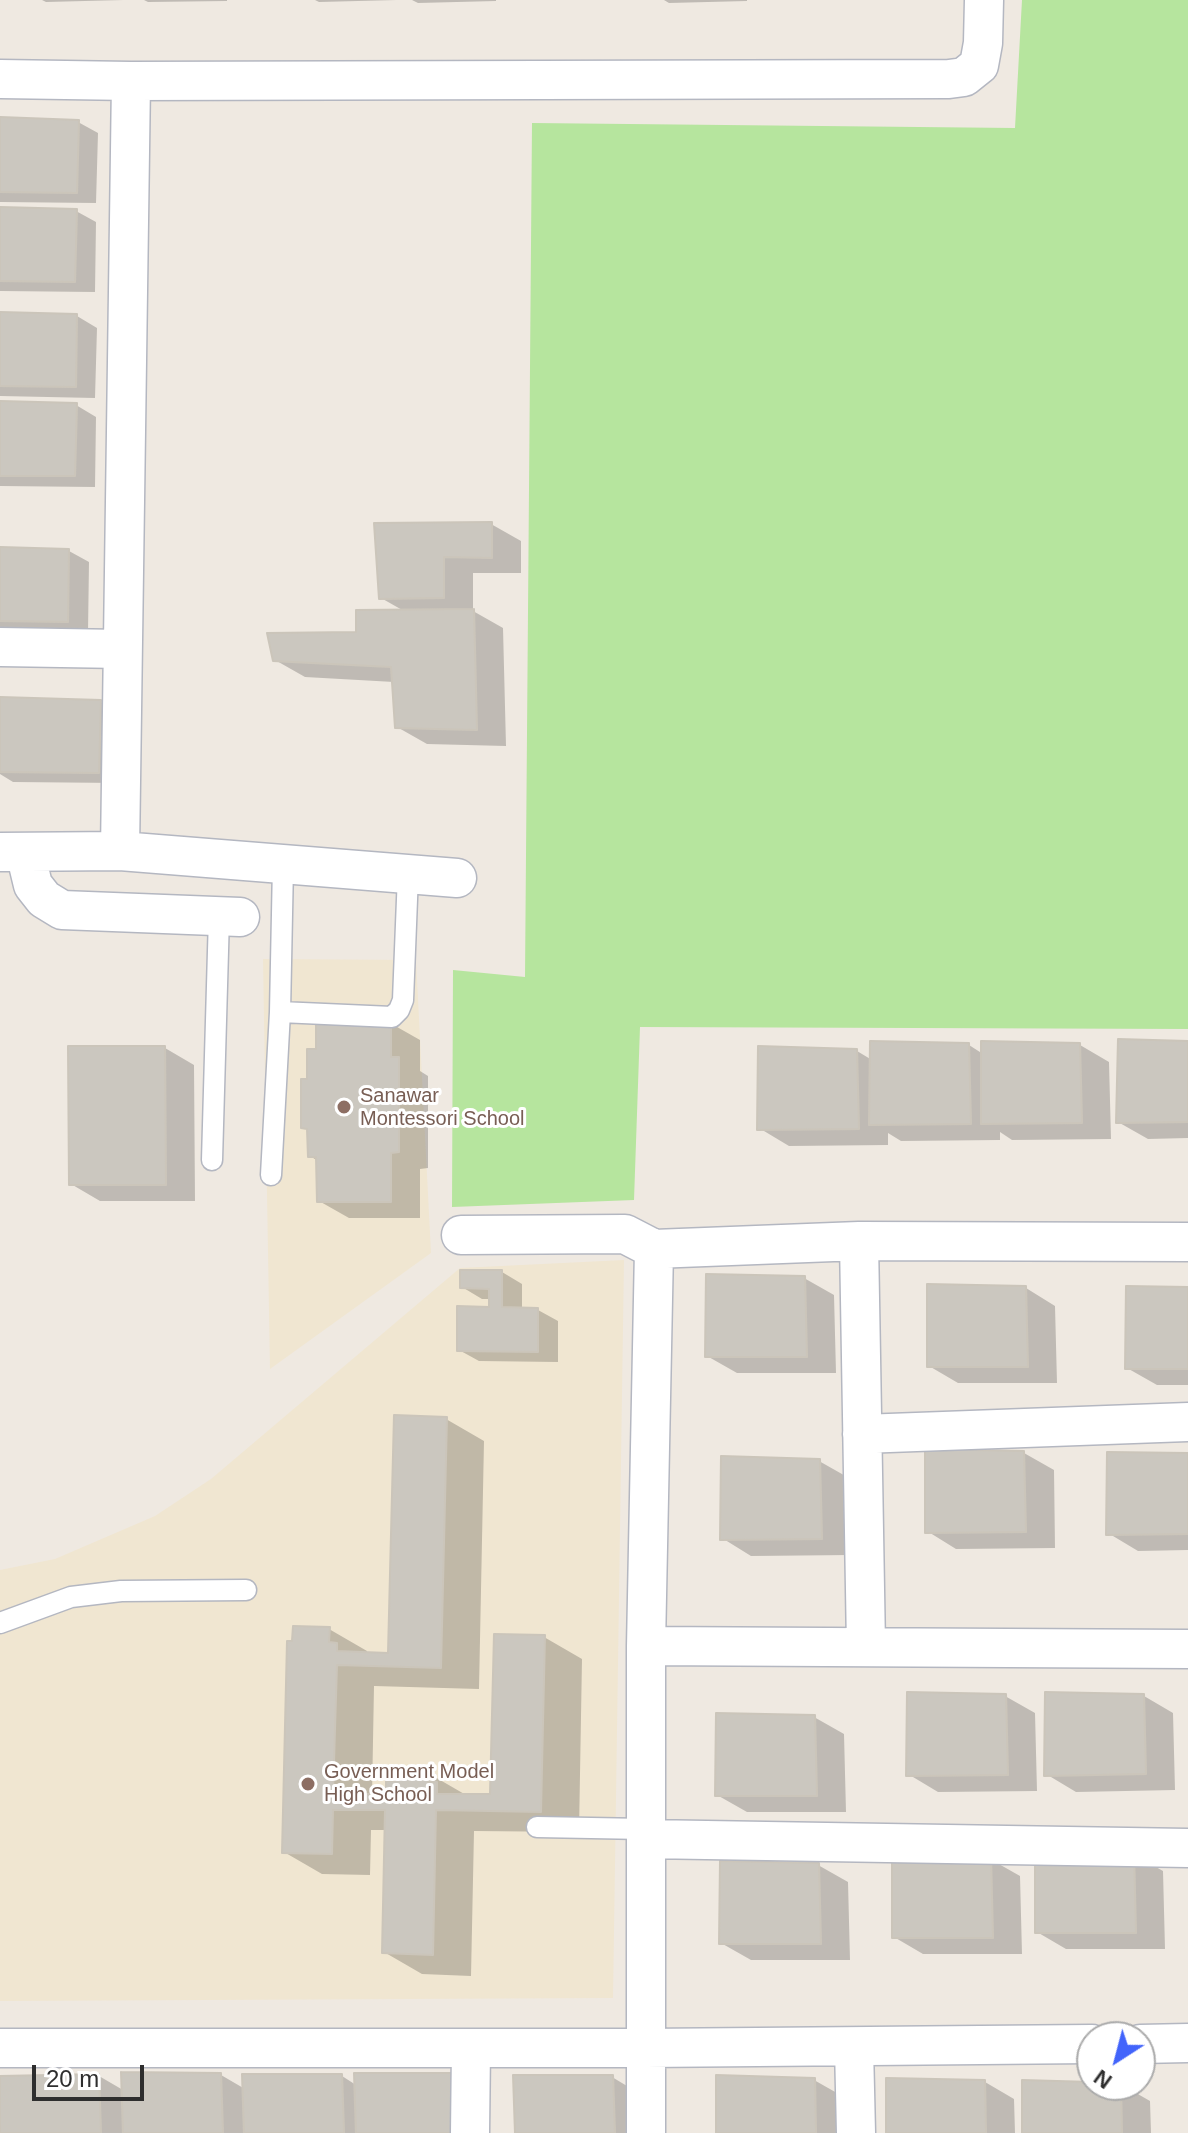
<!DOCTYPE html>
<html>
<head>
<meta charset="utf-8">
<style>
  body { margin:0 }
  #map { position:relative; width:1188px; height:2133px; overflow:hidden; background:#efe9e1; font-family:Arial,sans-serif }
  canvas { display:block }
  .north { position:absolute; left:1076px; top:2021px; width:80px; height:80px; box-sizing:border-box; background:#fff; border:2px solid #ababab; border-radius:50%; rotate:216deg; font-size:22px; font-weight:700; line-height:32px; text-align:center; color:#2e2e2e }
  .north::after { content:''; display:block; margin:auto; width:28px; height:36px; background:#4264fb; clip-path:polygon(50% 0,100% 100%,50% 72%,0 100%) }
  .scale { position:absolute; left:32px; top:2065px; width:112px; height:36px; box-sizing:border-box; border:4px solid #2e2e2e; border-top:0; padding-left:10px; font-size:24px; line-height:28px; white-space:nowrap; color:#2e2e2e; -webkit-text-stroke:6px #fff; paint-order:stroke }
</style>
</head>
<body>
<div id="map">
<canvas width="1188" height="2133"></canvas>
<div class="north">N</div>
<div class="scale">20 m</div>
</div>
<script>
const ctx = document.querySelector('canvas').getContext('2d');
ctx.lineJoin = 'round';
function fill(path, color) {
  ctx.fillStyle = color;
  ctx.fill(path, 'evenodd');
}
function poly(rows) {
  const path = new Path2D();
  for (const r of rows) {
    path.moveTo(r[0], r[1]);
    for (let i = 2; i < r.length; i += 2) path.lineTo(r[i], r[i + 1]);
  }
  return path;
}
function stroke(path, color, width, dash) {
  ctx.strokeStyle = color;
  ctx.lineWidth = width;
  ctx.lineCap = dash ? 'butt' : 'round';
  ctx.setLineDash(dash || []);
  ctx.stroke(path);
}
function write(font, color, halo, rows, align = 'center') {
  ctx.font = font + ' Arial,sans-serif';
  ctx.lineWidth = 6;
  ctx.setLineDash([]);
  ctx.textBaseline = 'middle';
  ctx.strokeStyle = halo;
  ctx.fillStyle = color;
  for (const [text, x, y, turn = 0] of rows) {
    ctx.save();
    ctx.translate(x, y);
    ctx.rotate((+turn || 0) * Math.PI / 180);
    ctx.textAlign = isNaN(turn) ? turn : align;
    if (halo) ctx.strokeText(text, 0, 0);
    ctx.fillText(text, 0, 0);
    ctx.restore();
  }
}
const education = poly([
  [263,959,416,960,431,1253,270,1369],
  [624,1260,613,1998,0,2001,0,1570,55,1559,155,1516,211,1479,460,1268]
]);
const green = poly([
  [1022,0,1188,0,1188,1029,640,1027,634,1200,452,1207,453,970,525,977,532,123,1015,128]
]);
const shadow = poly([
  [42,0,124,0,46,2],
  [144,0,227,0,227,1,148,2],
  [315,0,397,0,319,2],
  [412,0,496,0,496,1,418,3],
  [664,0,747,0,747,1,669,3],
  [0,119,78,122,98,133,96,203,0,202],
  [0,209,76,211,96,222,95,292,0,291],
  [0,314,77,316,97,328,95,398,0,396],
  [0,403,76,405,96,417,95,487,0,486],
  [491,524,521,541,521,573,473,573,473,611,503,628,506,746,427,744,397,727,394,682,305,677,275,660,358,634,404,611,381,598],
  [0,549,69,551,89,562,88,632,0,631],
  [0,699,100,702,120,713,119,783,13,782,0,774],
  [390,1023,420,1040,420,1071,428,1076,428,1168,420,1169,420,1218,349,1218,319,1201,318,1161,310,1156,309,1130,303,1127,309,1080,318,1051],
  [1188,1043,1188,1138,1148,1139,1118,1122],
  [969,1045,983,1054,1080,1045,1109,1062,1111,1139,1012,1140,1000,1132,1000,1140,901,1141,888,1133,888,1145,789,1146,759,1128,857,1051,872,1060],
  [165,1048,194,1065,195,1201,100,1201,71,1184],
  [502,1272,522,1284,522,1309,538,1310,558,1321,558,1362,479,1361,459,1350,491,1309,491,1299,482,1299,462,1287],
  [804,1278,834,1295,836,1373,737,1373,707,1356],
  [1026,1288,1055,1306,1057,1383,958,1383,929,1366],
  [1188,1289,1188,1385,1157,1385,1127,1368],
  [446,1419,484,1441,479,1689,374,1686,372,1796,388,1796,428,1773,466,1795,492,1796,544,1637,582,1659,579,1832,474,1831,471,1976,422,1974,384,1952,387,1830,371,1830,370,1875,322,1874,284,1852,329,1629,367,1651,367,1654,390,1655],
  [1024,1453,1054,1470,1055,1548,956,1549,927,1531],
  [1188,1455,1188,1550,1138,1551,1108,1533],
  [819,1461,849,1478,851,1555,751,1556,722,1538],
  [1005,1696,1035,1713,1037,1791,938,1792,908,1774],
  [1144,1696,1173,1713,1175,1790,1076,1792,1046,1774],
  [814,1717,844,1734,846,1812,747,1812,717,1795],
  [1133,1854,1163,1871,1165,1949,1066,1949,1037,1932],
  [990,1859,1020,1876,1022,1954,923,1954,894,1937],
  [818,1865,848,1882,850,1960,751,1960,721,1943],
  [221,2075,245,2089,342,2076,356,2085,485,2133,0,2133,0,2078,99,2076,123,2090],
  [612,2077,642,2095,643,2133,517,2133],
  [814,2080,844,2097,845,2133,718,2133],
  [985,2082,1014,2099,1015,2133,888,2133],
  [1092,2084,1122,2085,1150,2101,1151,2133,1024,2133]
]);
const building = poly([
  [0,117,79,120,77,193,0,192,0,117],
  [0,207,77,209,75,282,0,281,0,207],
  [0,312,77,314,76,387,0,386,0,312],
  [0,401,77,403,75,476,0,476,0,401],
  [492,522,492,558,444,557,444,598,379,599,374,523,492,522],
  [0,547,69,549,68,622,0,621,0,547],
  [474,609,477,730,395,728,391,667,273,661,267,633,356,632,356,610,474,609],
  [0,697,101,700,99,773,0,772,0,697],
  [316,1021,391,1021,391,1057,399,1057,399,1152,391,1153,391,1202,317,1202,316,1157,308,1157,307,1129,301,1128,301,1079,307,1079,307,1049,316,1049,316,1021],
  [1118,1039,1188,1041,1188,1122,1116,1123,1118,1039],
  [870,1041,969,1043,971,1124,869,1125,870,1041],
  [981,1041,1080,1043,1082,1123,981,1124,981,1041],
  [68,1046,165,1046,166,1185,69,1185,68,1046],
  [758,1046,857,1049,859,1129,757,1130,758,1046],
  [460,1270,502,1270,502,1307,538,1308,538,1352,457,1351,457,1306,489,1307,489,1289,460,1288,460,1270],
  [706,1274,805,1276,807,1357,705,1357,706,1274],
  [927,1284,1026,1286,1028,1367,927,1367,927,1284],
  [1126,1286,1188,1287,1188,1369,1125,1369,1126,1286],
  [394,1415,447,1417,441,1668,337,1665,333,1794,386,1794,386,1781,395,1781,395,1770,429,1771,428,1782,437,1782,437,1794,490,1794,494,1634,545,1635,541,1812,436,1810,433,1955,382,1953,385,1810,333,1810,332,1854,282,1853,287,1641,292,1641,293,1626,330,1627,329,1642,337,1643,337,1651,388,1653,394,1415],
  [925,1449,1024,1451,1026,1532,925,1533,925,1449],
  [1107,1452,1188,1453,1188,1534,1106,1535,1107,1452],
  [721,1456,820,1459,822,1539,720,1540,721,1456],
  [907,1692,1006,1694,1008,1775,906,1776,907,1692],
  [1045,1692,1144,1694,1146,1774,1044,1776,1045,1692],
  [716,1713,815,1715,817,1796,715,1796,716,1713],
  [1035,1850,1134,1852,1136,1933,1035,1933,1035,1850],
  [892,1855,991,1857,993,1938,892,1938,892,1855],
  [720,1861,819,1863,821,1944,719,1944,720,1861],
  [121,2072,221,2073,223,2133,123,2133,121,2072],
  [354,2073,455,2073,456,2133,356,2133,354,2073],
  [99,2074,101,2133,0,2133,0,2076,99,2074],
  [242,2074,342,2074,344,2133,244,2133,242,2074],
  [513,2075,613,2075,615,2133,515,2133,513,2075],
  [716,2075,815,2078,816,2133,716,2133,716,2075],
  [886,2078,985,2080,986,2133,886,2133,886,2078],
  [1022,2080,1092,2082,1092,2085,1121,2085,1122,2133,1022,2133,1022,2080]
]);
const lane = poly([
  [280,1012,392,1017,399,1010,403,1000,408,874],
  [212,1160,219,916],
  [271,1175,280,1012,283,865],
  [0,1623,71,1597,121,1591,246,1590],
  [537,1827,645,1829]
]);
const street = poly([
  [0,79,131,81,949,79,964,77,979,65,983,43,984,0],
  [0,647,122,649],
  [120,851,131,81],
  [0,852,120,851,457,878],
  [25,852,33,885,44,899,62,910,240,917],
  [461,1235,625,1234,654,1249,859,1241,1188,1242],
  [859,1241,866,1647],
  [862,1434,1188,1422],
  [646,1646,1188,1649],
  [646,1839,1188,1848],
  [1140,2044,1188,2043],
  [854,2047,856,2133],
  [0,2048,646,2048,1092,2044],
  [470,2133,471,2048],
  [646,2133,646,1646,654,1249]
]);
const markers = [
  [344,1107,8,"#8d6e63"],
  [308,1784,8,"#8d6e63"]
];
const educationNames = [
  ["Sanawar",360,1096],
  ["Montessori School",360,1119],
  ["Government Model",324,1772],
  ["High School",324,1795]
];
fill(education, '#f0e6d1');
fill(green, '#b6e59e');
fill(shadow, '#0003');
fill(building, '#cbc7bf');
stroke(building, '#cbc5ba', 2);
stroke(lane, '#b4b7c1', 23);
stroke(street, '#b4b7c1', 41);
stroke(lane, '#fff', 20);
stroke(street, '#fff', 38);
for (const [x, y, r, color] of markers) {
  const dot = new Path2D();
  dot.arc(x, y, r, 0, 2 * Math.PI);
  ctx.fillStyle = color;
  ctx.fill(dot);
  stroke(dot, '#fff', 3);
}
write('20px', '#785e54', '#fff', educationNames, 'left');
</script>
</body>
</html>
